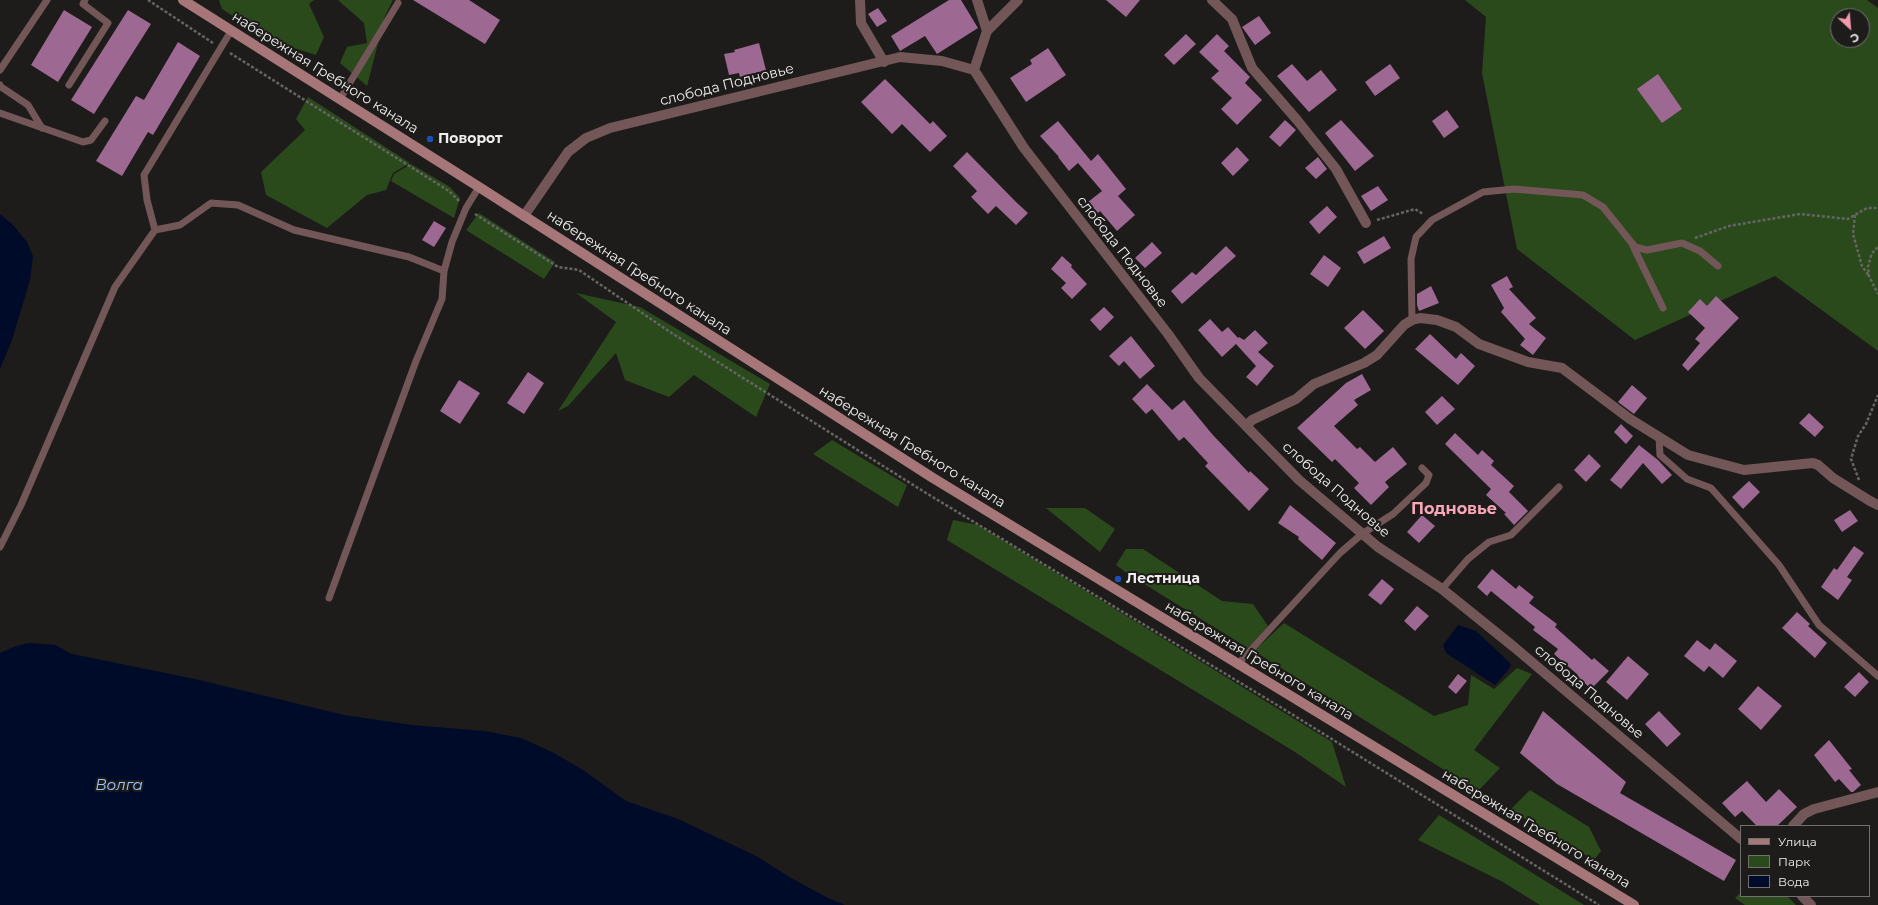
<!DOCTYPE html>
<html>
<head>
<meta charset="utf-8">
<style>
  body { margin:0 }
  #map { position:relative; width:1878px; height:905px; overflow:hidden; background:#1d1c1a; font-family:Montserrat,sans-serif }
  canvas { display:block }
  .legend { position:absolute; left:1740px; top:825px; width:130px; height:72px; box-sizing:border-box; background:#1d1c1a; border:1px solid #71706e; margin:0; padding:5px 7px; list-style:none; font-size:12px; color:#efeeed }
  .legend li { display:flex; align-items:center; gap:8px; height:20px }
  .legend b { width:20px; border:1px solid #71706e }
  .north { position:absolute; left:1830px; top:8px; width:40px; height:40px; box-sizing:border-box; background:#1d1c1a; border:1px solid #71706e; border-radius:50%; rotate:154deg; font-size:11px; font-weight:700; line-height:16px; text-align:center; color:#efeeed }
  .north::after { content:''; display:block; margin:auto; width:14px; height:18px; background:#f39aac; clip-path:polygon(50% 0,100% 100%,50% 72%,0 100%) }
</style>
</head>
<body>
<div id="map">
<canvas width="1878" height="905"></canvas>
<ul class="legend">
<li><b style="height:5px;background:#a67679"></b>Улица</li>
<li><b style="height:11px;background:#2a4a1c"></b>Парк</li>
<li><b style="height:11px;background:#000a29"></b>Вода</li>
</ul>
<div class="north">С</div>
</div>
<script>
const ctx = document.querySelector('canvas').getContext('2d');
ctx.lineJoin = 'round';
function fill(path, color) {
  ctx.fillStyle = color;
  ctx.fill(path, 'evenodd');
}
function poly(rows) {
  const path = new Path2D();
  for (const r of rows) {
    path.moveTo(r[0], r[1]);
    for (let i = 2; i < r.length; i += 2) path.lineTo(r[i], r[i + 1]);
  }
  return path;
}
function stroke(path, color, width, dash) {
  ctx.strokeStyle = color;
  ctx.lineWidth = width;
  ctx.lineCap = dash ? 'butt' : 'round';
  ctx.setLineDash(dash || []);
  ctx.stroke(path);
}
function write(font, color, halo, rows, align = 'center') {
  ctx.font = font + ' Montserrat,sans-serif';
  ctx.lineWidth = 4;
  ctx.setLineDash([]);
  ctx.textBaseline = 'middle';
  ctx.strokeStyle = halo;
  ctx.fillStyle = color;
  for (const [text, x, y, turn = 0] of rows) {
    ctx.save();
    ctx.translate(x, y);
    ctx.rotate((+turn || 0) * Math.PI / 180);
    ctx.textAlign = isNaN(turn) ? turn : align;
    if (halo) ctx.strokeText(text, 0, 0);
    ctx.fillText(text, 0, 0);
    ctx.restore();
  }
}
const green = poly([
  [219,0,314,0,309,4,324,37,316,55,272,41,222,9],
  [338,0,393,0,385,16,367,86,340,63,347,47,367,43,364,23],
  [1465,0,1867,0,1878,8,1878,351,1775,276,1635,340,1517,249,1482,73,1486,17],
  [1838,16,1862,16,1862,40,1838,40],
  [308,97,410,163,393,173,386,190,367,195,327,228,266,195,261,172,305,130,296,119],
  [411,164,450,187,460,198,454,218,391,181,394,174],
  [479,213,555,262,544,279,466,230],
  [576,293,640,307,770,384,756,417,694,375,669,397,625,380,616,353,568,406,558,411,616,322],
  [832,440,907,485,898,507,813,454],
  [1046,508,1085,508,1115,529,1100,552],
  [953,520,978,525,1332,742,1346,787,1295,752,947,540],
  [1126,549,1143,549,1222,601,1253,604,1268,626,1248,648,1128,574,1116,565],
  [1284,623,1434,716,1468,705,1471,675,1494,689,1517,668,1532,674,1474,750,1500,768,1478,791,1254,651],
  [1530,790,1589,827,1601,851,1594,860,1510,810],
  [1439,815,1584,905,1540,905,1501,881,1418,840],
  [1741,892,1741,896,1787,896,1796,905,1745,905,1735,898]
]);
const water = poly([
  [0,214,13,225,27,242,33,256,30,280,12,340,0,369],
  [1458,625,1476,631,1511,664,1509,669,1495,685,1446,653,1443,645],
  [29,643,55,645,72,654,195,679,344,715,412,725,484,731,521,738,552,752,583,770,626,801,678,819,756,856,791,878,828,898,845,905,0,905,0,653,16,646]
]);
const building = poly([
  [413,0,469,0,500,20,485,44],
  [949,0,961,0,978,28,937,54,925,36,900,51,891,36],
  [1106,0,1140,0,1126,17],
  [878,8,887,21,877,27,868,14],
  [64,10,92,27,58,82,31,65],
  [128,10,151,24,94,114,71,100],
  [1259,16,1271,33,1255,45,1242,27],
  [1186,34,1196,44,1174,65,1164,55],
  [1217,34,1229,46,1224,51,1250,77,1245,83,1262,100,1237,125,1221,109,1232,98,1211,78,1219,71,1199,52],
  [178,42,200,56,153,135,148,132,122,176,96,161,136,96,144,100],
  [759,43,766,70,740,77,739,73,729,75,724,54,735,52,734,50],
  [1048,48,1066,75,1026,102,1010,78,1032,64,1030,60],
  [1292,64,1307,81,1321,70,1337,90,1309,112,1277,76],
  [1390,64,1400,78,1375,96,1365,82],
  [1658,74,1682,109,1662,123,1637,89],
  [885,79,930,124,933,121,947,136,930,152,902,124,892,134,861,102],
  [1447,110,1459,127,1444,138,1432,121],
  [1285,120,1296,130,1280,147,1269,137],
  [1341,120,1374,156,1355,171,1325,133],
  [1058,121,1091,161,1098,154,1126,189,1118,196,1135,215,1117,231,1100,211,1098,213,1088,202,1102,191,1078,163,1069,171,1058,157,1059,157,1040,136],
  [1237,147,1249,160,1233,176,1221,163],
  [967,152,1016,202,1028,213,1016,225,996,206,988,214,971,197,977,191,953,166],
  [1318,157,1327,169,1316,179,1305,168],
  [1378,186,1388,200,1371,211,1361,196],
  [1327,206,1337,217,1319,234,1309,222],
  [434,221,446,228,434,247,422,240],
  [1384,236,1391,248,1364,264,1357,252],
  [1152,242,1162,253,1145,268,1135,258],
  [1226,246,1236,256,1182,304,1171,291,1192,272,1196,275],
  [1324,255,1341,268,1328,287,1310,274],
  [1062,256,1072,265,1071,267,1087,284,1072,299,1061,288,1066,283,1051,269],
  [1507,276,1513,287,1509,289,1536,318,1529,324,1546,338,1533,355,1520,345,1525,339,1501,312,1504,308,1491,285],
  [1431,286,1439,303,1419,311,1417,305,1417,294],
  [1716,296,1739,318,1688,371,1682,365,1700,343,1695,339,1705,328,1688,312,1700,299,1707,306],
  [1104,307,1114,317,1100,331,1090,320],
  [1363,310,1384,331,1365,349,1344,328],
  [1210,319,1222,332,1228,327,1238,338,1239,337,1244,340,1255,330,1268,343,1258,352,1274,366,1257,386,1246,377,1256,366,1236,344,1222,357,1198,330],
  [1430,334,1456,359,1461,353,1475,366,1458,385,1415,349],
  [1131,336,1155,366,1140,379,1124,361,1119,366,1109,356],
  [528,372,544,383,524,414,507,403],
  [1362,374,1371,390,1354,400,1358,405,1334,426,1357,449,1360,447,1375,462,1393,447,1407,464,1385,482,1389,487,1371,505,1354,488,1359,483,1335,459,1332,462,1297,428,1346,383],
  [459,380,480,393,460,424,440,411],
  [1147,384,1172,410,1184,400,1212,434,1249,473,1250,471,1269,489,1249,511,1205,466,1208,463,1184,437,1179,441,1152,409,1146,414,1132,399],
  [1632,385,1647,398,1634,414,1618,402],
  [1442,396,1455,409,1437,425,1425,412],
  [1809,413,1824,427,1815,437,1799,423],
  [1621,424,1633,436,1626,444,1614,432],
  [1455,433,1478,455,1482,450,1494,461,1491,465,1514,486,1509,492,1528,511,1514,525,1504,514,1506,513,1486,495,1491,489,1445,444],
  [1639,445,1658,460,1672,475,1662,484,1643,463,1621,489,1610,480],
  [1589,454,1601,466,1586,482,1574,470],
  [1749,481,1760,492,1743,509,1732,497],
  [1290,505,1336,543,1322,560,1298,539,1299,537,1278,523],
  [1850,510,1858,521,1842,532,1834,520],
  [1422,515,1435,526,1419,543,1407,532],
  [1854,546,1864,553,1847,577,1852,580,1838,600,1821,587,1834,568,1837,570],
  [1492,569,1516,589,1519,585,1534,597,1529,603,1557,624,1555,627,1592,660,1594,658,1609,671,1591,689,1577,676,1578,675,1554,654,1558,649,1533,630,1535,627,1491,591,1487,596,1477,587],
  [1382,579,1394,589,1381,605,1368,595],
  [1417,606,1429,616,1415,631,1404,621],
  [1797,612,1810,624,1808,626,1827,643,1815,658,1782,628],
  [1697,640,1710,650,1715,643,1737,661,1723,678,1709,666,1704,672,1684,656],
  [1628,656,1649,674,1627,700,1606,682],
  [1859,672,1869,682,1855,697,1844,687],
  [1458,674,1467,681,1456,694,1448,687],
  [1758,686,1782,706,1761,730,1738,709],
  [1543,711,1626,782,1620,793,1736,860,1724,881,1557,784,1520,753],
  [1659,711,1681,734,1667,747,1645,724],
  [1829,740,1852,769,1849,770,1861,785,1853,792,1851,792,1839,779,1835,782,1814,755],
  [1747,781,1766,802,1779,789,1797,807,1777,826,1757,826,1742,811,1735,817,1722,803]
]);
const path = poly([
  [148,0,213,43],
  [230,53,449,191,459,201],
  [475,214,558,267,579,270,670,332,926,493,1277,705,1599,905],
  [1855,215,1853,234,1862,266,1869,276],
  [1377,220,1415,209,1423,214],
  [1695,238,1729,226,1800,214,1848,219,1867,208,1878,208],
  [1878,248,1875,249,1871,256,1868,267,1869,276,1878,294],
  [1859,480,1851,459,1858,436,1866,424,1878,395]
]);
const lane = poly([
  [0,70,47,0],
  [0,85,1,87,28,105,42,128],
  [69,85,108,23,83,4,85,0],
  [340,99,398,3],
  [0,113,83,142,91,140,105,121],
  [155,230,180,225,211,203,238,205,294,230,409,257,444,271],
  [1633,246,1663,308],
  [1412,320,1411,259,1416,237,1432,220,1483,192,1514,189,1583,195,1603,207,1635,247,1647,250,1682,243,1700,251,1718,266],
  [1659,437,1660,455,1687,479,1711,488,1779,565,1819,625,1878,676],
  [0,547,21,505,115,287,155,230,147,200,144,175,231,31],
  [1442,589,1468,559,1489,542,1511,535,1559,487],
  [329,598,416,361,442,299,444,271,452,242,466,208,479,187],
  [1237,665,1340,553,1362,534,1393,514,1426,483,1429,475,1422,468]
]);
const street = poly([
  [860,0,861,23,884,62],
  [1212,0,1232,19,1252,68,1297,120,1336,169,1366,223],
  [987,31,1018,0],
  [974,70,987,31,977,0],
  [524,216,568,152,586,138,610,128,900,57,942,61,974,70,1024,148,1168,334,1199,378,1299,480,1378,547,1442,589,1514,647,1741,839],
  [1246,426,1252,420,1296,399,1314,384,1364,363,1377,355,1404,325,1412,320,1420,318,1437,320,1456,327,1479,344,1528,362,1562,368,1630,419,1688,455,1744,470,1813,463,1818,465,1833,478,1870,501,1878,505],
  [1793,826,1804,814,1814,809,1878,792],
  [1802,896,1811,905]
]);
const secondary = poly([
  [183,0,479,187,933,478,1634,905]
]);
const markers = [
  [430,139,4,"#1a4fb4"],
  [1118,579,4,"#1a4fb4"]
];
const streetNames = [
  ["набережная Гребного канала",325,73,32],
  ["слобода Подновье",727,85,-14],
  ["слобода Подновье",1122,252,52],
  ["набережная Гребного канала",639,273,33],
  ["набережная Гребного канала",912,447,32],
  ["слобода Подновье",1336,490,41],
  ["набережная Гребного канала",1259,661,31],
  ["слобода Подновье",1589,692,40],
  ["набережная Гребного канала",1536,829,31]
];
const poiNames = [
  ["Поворот",438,139],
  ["Лестница",1126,579]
];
const waterNames = [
  ["Волга",119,786]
];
const quarterNames = [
  ["Подновье",1454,509]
];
fill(green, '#2a4a1c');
fill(water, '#000a29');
fill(building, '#9d6891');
stroke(path, '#666563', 2.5, [3, 2]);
stroke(lane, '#735657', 7);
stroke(street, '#735657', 10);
stroke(secondary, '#a67679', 10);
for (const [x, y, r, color] of markers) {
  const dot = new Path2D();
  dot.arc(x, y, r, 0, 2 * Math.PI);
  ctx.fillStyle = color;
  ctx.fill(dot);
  stroke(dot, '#1d1c1a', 1.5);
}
write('14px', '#efeeed', '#1d1c1a', streetNames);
write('bold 14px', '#efeeed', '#1d1c1a', poiNames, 'left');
write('italic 15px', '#9ac5ff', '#1d1c1a', waterNames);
write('bold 16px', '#f9a6b6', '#1d1c1a', quarterNames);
</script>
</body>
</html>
